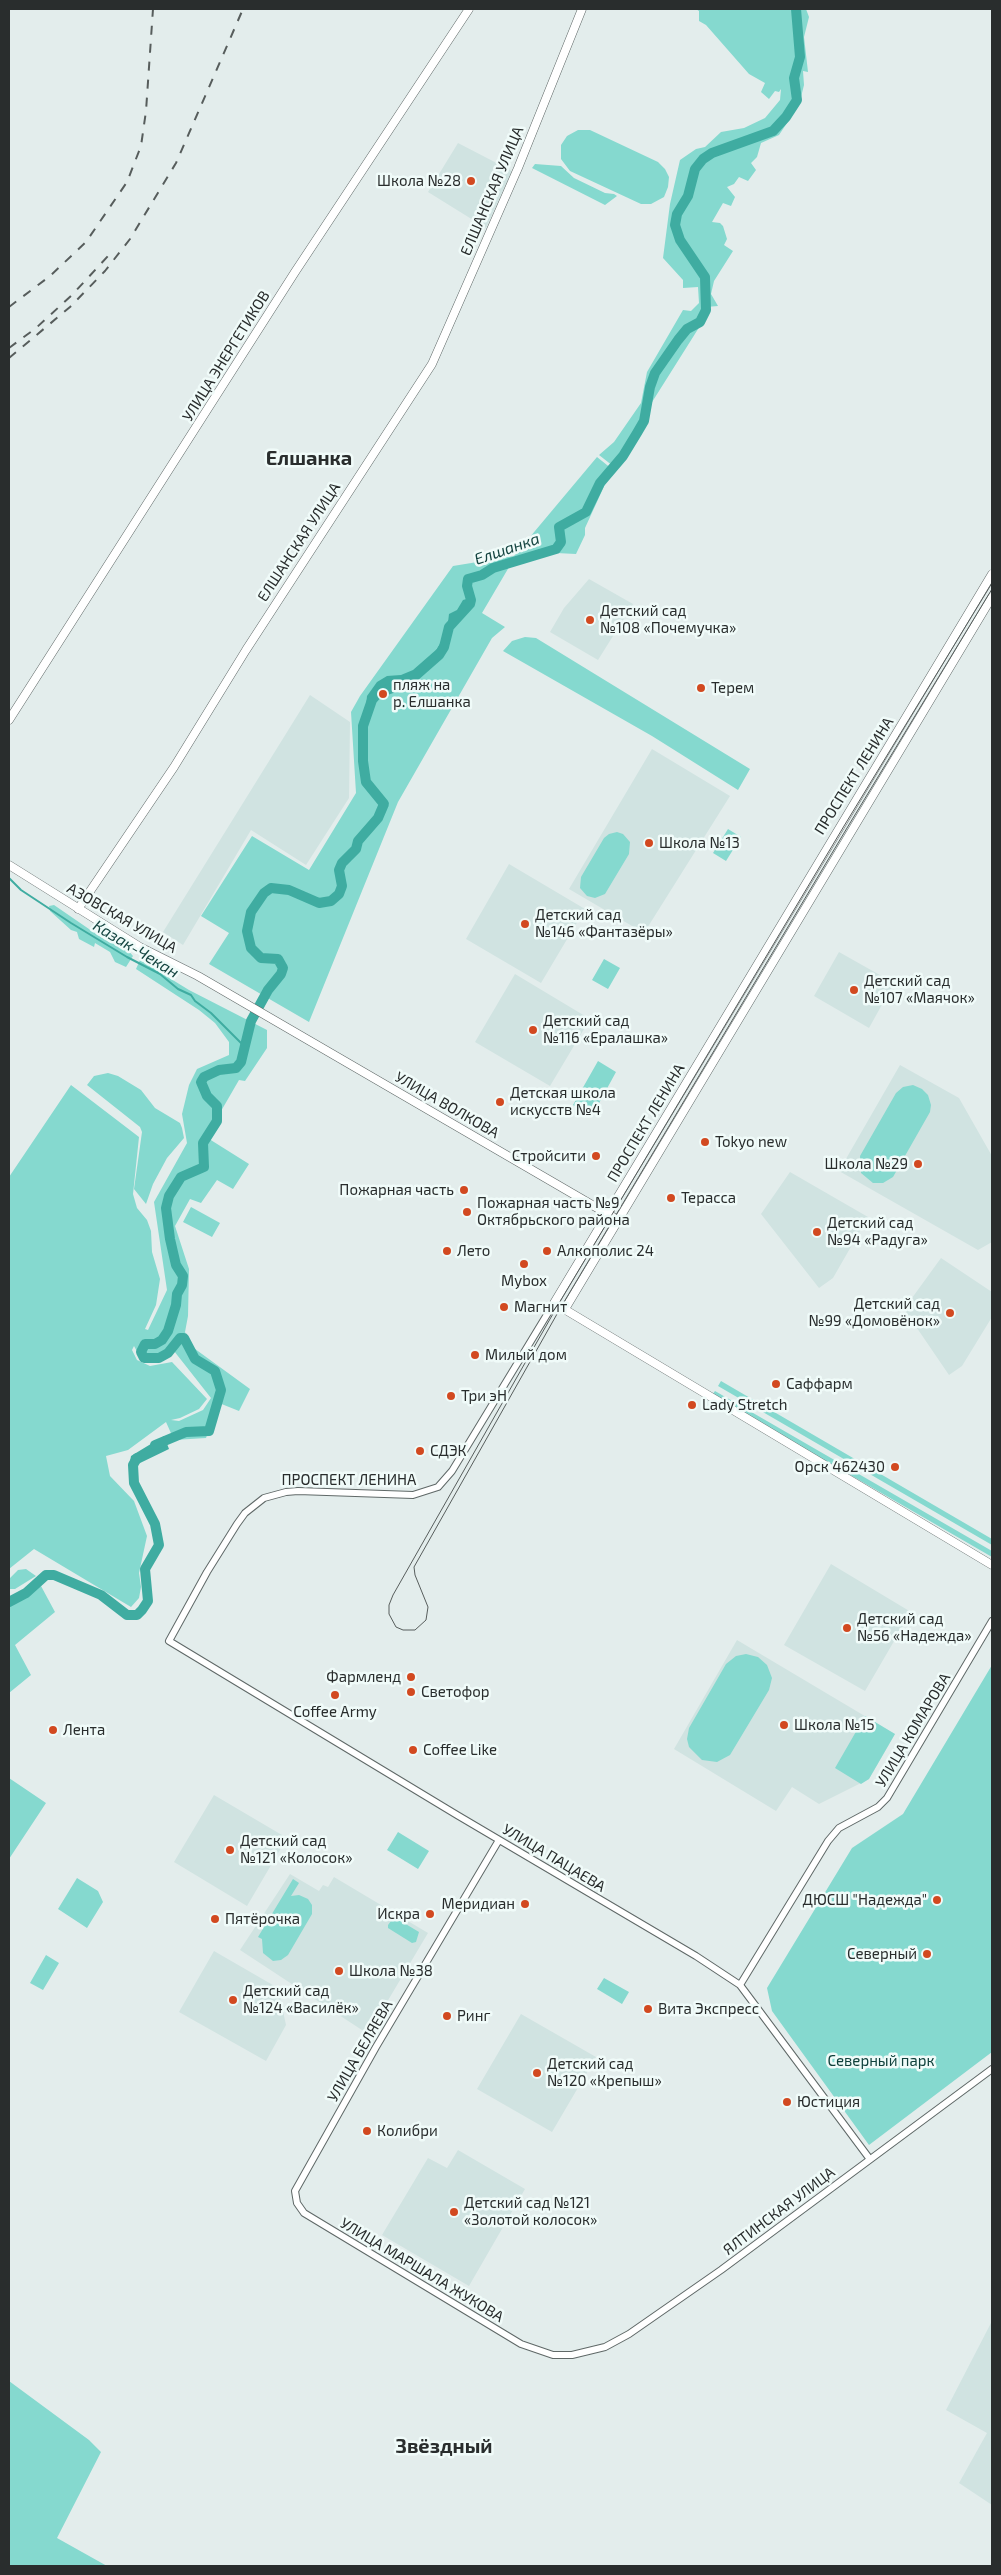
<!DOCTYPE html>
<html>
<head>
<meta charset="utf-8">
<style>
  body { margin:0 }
  #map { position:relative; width:1001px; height:2575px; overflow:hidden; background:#e3edec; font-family:"Exo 2",sans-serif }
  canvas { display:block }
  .frame { position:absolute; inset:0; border:10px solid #292d2d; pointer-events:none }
</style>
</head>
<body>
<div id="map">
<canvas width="1001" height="2575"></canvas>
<div class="frame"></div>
</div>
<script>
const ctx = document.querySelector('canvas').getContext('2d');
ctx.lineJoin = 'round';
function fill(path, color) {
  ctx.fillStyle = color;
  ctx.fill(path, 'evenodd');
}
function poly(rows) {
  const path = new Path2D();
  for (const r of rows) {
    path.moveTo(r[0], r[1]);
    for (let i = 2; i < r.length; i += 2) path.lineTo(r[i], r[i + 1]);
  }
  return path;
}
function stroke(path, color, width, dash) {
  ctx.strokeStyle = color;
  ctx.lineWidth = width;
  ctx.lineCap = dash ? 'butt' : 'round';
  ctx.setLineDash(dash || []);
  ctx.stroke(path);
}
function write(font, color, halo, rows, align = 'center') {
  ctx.font = font + ' "Exo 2",sans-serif';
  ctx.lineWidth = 5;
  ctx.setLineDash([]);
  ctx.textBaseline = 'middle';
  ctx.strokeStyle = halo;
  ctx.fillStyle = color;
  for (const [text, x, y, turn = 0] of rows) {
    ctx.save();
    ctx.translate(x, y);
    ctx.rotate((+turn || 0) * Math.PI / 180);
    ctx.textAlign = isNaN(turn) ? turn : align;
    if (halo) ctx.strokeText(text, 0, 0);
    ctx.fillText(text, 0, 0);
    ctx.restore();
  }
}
const built = poly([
  [458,143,512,171,486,228,428,192],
  [589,579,633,604,598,660,550,632,564,608],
  [310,695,350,722,349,798,306,865,251,830,183,945,163,932],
  [652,749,730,796,644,933,569,889],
  [509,864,585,909,541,983,466,939],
  [839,952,894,983,869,1028,814,996],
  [515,974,590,1019,550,1086,475,1042],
  [900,1065,959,1098,992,1156,992,1242,978,1250,839,1171],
  [790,1172,868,1217,833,1278,819,1288,761,1214],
  [941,1258,992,1292,992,1317,962,1366,949,1375,904,1309],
  [831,1564,911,1612,865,1691,784,1645],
  [737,1640,895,1734,869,1779,819,1804,792,1787,776,1811,674,1749],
  [214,1795,287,1838,247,1906,174,1862],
  [290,1874,319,1891,323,1885,328,1887,334,1877,428,1933,368,2034,240,1950],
  [214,1951,278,1988,286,2025,266,2061,179,2012],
  [521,2014,596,2057,552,2132,477,2089],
  [458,2150,525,2189,469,2286,382,2235,428,2158,447,2168],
  [992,2321,992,2505,959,2483,987,2433,946,2410]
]);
const green = poly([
  [696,9,806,9,809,17,804,37,808,72,803,71,804,85,799,105,779,135,761,143,757,157,751,163,756,170,748,181,739,177,734,184,727,187,735,197,731,206,723,203,712,222,720,223,723,226,727,239,724,245,733,251,714,281,711,294,718,306,706,307,703,312,705,318,642,418,626,454,618,464,616,463,613,466,599,455,614,442,641,403,647,372,683,310,691,311,699,303,698,287,683,288,683,280,663,258,670,204,680,160,696,149,705,147,721,132,744,128,765,118,780,100,781,89,779,92,775,91,769,99,761,92,765,83,749,74,706,25,699,21,699,11],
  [578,130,590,130,658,162,665,169,669,177,668,187,664,197,651,204,641,204,570,171,561,159,561,145,567,136],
  [535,164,561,166,574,178,605,193,614,194,617,196,605,205,532,168],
  [597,457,612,469,585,528,585,535,576,554,556,553,512,562,482,613,505,627,492,638,398,802,309,1022,209,964,229,933,201,916,252,836,309,870,356,793,351,712,360,696,453,566,514,556],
  [525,637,536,638,750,769,738,790,652,736,503,651,512,641],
  [728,829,741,837,726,861,713,853],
  [617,832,623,834,630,842,629,854,605,894,595,898,587,896,580,888,581,877,604,838,609,834],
  [54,905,105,940,127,949,133,956,126,967,115,962,110,952,95,943,94,947,79,939,77,932,71,930,50,911,49,906],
  [604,959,620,968,608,989,592,980],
  [140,960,189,990,267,1030,267,1048,245,1081,239,1080,206,1137,249,1164,233,1189,217,1180,201,1203,190,1199,175,1226,189,1269,188,1316,185,1332,191,1346,250,1389,239,1411,219,1403,206,1438,174,1440,166,1422,128,1450,106,1456,110,1476,134,1501,147,1536,139,1573,141,1587,139,1598,131,1607,34,1549,9,1569,9,1177,71,1085,139,1137,133,1194,137,1208,147,1220,151,1231,152,1252,160,1279,156,1305,145,1329,148,1330,167,1290,154,1202,187,1143,182,1114,189,1085,197,1069,229,1055,229,1042,215,1023,199,1010,136,969],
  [134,1346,140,1357,154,1362,174,1351,211,1398,203,1410,179,1421,171,1420,180,1418,199,1409,207,1399,172,1362,150,1366,137,1360,132,1350],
  [598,1061,616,1072,592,1116,573,1105],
  [108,1073,118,1076,141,1090,155,1108,180,1123,182,1128,184,1138,167,1158,153,1184,146,1204,134,1189,142,1132,140,1127,87,1085,94,1076],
  [913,1085,922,1089,928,1095,931,1105,930,1112,893,1177,883,1183,873,1183,861,1173,860,1156,896,1093,903,1087],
  [191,1207,220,1223,212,1237,183,1222],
  [721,1381,992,1539,992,1545,718,1386],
  [715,1391,992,1551,992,1557,712,1395],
  [26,1569,36,1576,15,1589,9,1589,9,1579,18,1570],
  [41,1586,55,1612,15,1645,31,1675,9,1693,9,1605],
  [746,1654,758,1657,767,1665,772,1678,769,1690,730,1755,717,1762,702,1760,689,1747,687,1739,689,1728,726,1664,736,1656],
  [992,1665,992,2052,869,2145,772,2011,767,1988,852,1848,903,1814],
  [865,1716,895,1734,869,1779,861,1784,835,1768],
  [9,1778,46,1803,9,1859],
  [398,1832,429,1851,418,1869,387,1850],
  [77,1878,98,1891,103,1902,87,1928,58,1909],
  [293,1879,299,1883,291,1896,299,1895,308,1899,312,1905,312,1914,288,1955,281,1960,273,1961,263,1953,262,1939,258,1937],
  [394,1917,419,1932,416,1942,412,1943,388,1928,388,1925],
  [46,1955,59,1963,43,1990,30,1983],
  [604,1978,629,1992,622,2004,597,1989],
  [9,2381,89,2440,101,2452,57,2538,107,2566,9,2566]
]);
const water = poly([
  [470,598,470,604,462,615,457,617,448,639,424,671,417,671,407,681,396,681,377,692,375,701,370,708,366,707,367,696,377,682,387,676,401,675,413,670,437,649,447,631,449,614,457,610,463,600],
  [164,1436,169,1449,138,1464,132,1470,129,1467,131,1456]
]);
const stream = poly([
  [9,878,21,890,71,923,127,957,160,974,178,989,191,995,195,1001,211,1013,245,1047]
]);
const river = poly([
  [155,1445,186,1432,209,1431,221,1390,215,1371,195,1359,184,1338,180,1338,168,1353,159,1358,144,1358,141,1352,145,1344,155,1344,162,1340,168,1331,176,1305,177,1294,182,1285,183,1276,176,1265,170,1239,166,1208,169,1196,181,1177,204,1167,203,1143,217,1121,217,1106,207,1096,201,1082,204,1077,219,1070,236,1068,241,1062,251,1021,268,990,281,974,283,968,278,959,261,958,251,948,247,931,251,912,264,893,271,888,289,890,319,903,331,901,339,894,342,886,339,870,342,863,356,849,358,841,378,818,384,804,366,782,363,761,363,726,372,700,378,693,401,685,414,677,439,655,444,647,449,627,470,604,471,600,467,586,468,579,482,575,493,568,556,549,561,542,559,527,586,512,600,483,623,456,637,433,644,421,650,387,655,373,678,340,687,329,700,322,706,310,705,277,680,240,675,225,677,214,688,196,695,169,703,159,712,153,773,131,786,117,797,100,794,78,800,57,796,9],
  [9,1602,26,1593,46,1575,54,1575,101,1595,127,1615,137,1615,142,1610,148,1601,145,1569,159,1545,155,1524,134,1483,133,1465,137,1458]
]);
const minor = poly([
  [554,1303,452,1471,438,1487,413,1495,298,1491,286,1492,264,1498,245,1513,237,1524,207,1572,169,1641,457,1815,696,1956,740,1985,869,2158],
  [499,1840,376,2047,295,2191,297,2203,304,2213,521,2344,553,2355,572,2355,605,2347,629,2334,721,2270,992,2069],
  [740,1985,828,1841,839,1828,878,1807,887,1798,992,1621]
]);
const major = poly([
  [992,574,554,1303,992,1565],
  [9,720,295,272,469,9],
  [9,865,140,947,198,976,618,1220],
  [78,909,174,767,246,650,432,364,518,168,582,9],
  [565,1309,992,597]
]);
const tram = poly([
  [992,583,844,826,558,1305,393,1595,389,1605,389,1614,396,1627,403,1630,415,1630,426,1620,428,1607,415,1575,414,1567,561,1307,847,828,992,589]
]);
const rail = poly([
  [9,307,50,276,86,242,127,182,141,146,146,111,153,9],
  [9,348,36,328,72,295,108,256],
  [9,358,70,307,105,271,130,239,176,163,243,9]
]);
const markers = [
  [471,181,5,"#d24920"],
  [590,620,5,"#d24920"],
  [701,688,5,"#d24920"],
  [383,694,5,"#d24920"],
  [649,843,5,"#d24920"],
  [525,924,5,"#d24920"],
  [854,990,5,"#d24920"],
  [533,1030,5,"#d24920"],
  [500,1102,5,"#d24920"],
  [705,1142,5,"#d24920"],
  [596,1156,5,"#d24920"],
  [918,1164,5,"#d24920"],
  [464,1190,5,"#d24920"],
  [671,1198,5,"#d24920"],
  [467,1212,5,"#d24920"],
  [817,1232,5,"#d24920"],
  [447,1251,5,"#d24920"],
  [547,1251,5,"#d24920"],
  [524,1264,5,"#d24920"],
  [504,1307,5,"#d24920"],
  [950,1313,5,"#d24920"],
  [475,1355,5,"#d24920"],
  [776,1384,5,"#d24920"],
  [451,1396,5,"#d24920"],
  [692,1405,5,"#d24920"],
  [420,1451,5,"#d24920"],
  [895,1467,5,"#d24920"],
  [847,1628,5,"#d24920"],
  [411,1677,5,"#d24920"],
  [411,1692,5,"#d24920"],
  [335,1695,5,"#d24920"],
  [784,1725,5,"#d24920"],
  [53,1730,5,"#d24920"],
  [413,1750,5,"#d24920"],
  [230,1850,5,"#d24920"],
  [937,1900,5,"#d24920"],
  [525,1904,5,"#d24920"],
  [430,1914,5,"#d24920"],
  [215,1919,5,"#d24920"],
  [927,1954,5,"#d24920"],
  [339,1971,5,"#d24920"],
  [233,2000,5,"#d24920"],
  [648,2009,5,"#d24920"],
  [447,2016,5,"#d24920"],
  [537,2073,5,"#d24920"],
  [787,2102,5,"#d24920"],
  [367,2131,5,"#d24920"],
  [454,2212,5,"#d24920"]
];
const poiNames = [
  ["Школа №28",461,181,"right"],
  ["Детский сад",600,611],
  ["№108 «Почемучка»",600,628],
  ["пляж на",393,685],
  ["р. Елшанка",393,702],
  ["Терем",711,688],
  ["Школа №13",659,843],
  ["Детский сад",535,915],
  ["№146 «Фантазёры»",535,932],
  ["Детский сад",864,981],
  ["№107 «Маячок»",864,998],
  ["Детский сад",543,1021],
  ["№116 «Ералашка»",543,1038],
  ["Детская школа",510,1093],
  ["искусств №4",510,1110],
  ["Tokyo new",715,1142],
  ["Стройсити",586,1156,"right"],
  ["Школа №29",908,1164,"right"],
  ["Пожарная часть",454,1190,"right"],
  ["Терасса",681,1198],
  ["Пожарная часть №9",477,1203],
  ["Октябрьского района",477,1220],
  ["Детский сад",827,1223],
  ["№94 «Радуга»",827,1240],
  ["Лето",457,1251],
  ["Алкополис 24",557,1251],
  ["Mybox",524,1281,"center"],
  ["Детский сад",940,1304,"right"],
  ["№99 «Домовёнок»",940,1321,"right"],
  ["Магнит",514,1307],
  ["Милый дом",485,1355],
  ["Саффарм",786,1384],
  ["Три эН",461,1396],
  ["Lady Stretch",702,1405],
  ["СДЭК",430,1451],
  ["Орск 462430",885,1467,"right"],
  ["Детский сад",857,1619],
  ["№56 «Надежда»",857,1636],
  ["Фармленд",401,1677,"right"],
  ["Светофор",421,1692],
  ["Coffee Army",335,1712,"center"],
  ["Школа №15",794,1725],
  ["Лента",63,1730],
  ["Coffee Like",423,1750],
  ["Детский сад",240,1841],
  ["№121 «Колосок»",240,1858],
  ["ДЮСШ \"Надежда\"",927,1900,"right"],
  ["Меридиан",515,1904,"right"],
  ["Искра",420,1914,"right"],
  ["Пятёрочка",225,1919],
  ["Северный",917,1954,"right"],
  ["Школа №38",349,1971],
  ["Детский сад",243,1991],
  ["№124 «Василёк»",243,2008],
  ["Вита Экспресс",658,2009],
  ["Ринг",457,2016],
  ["Детский сад",547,2064],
  ["№120 «Крепыш»",547,2081],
  ["Юстиция",797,2102],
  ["Колибри",377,2131],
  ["Детский сад №121",464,2203],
  ["«Золотой колосок»",464,2220]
];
const streetNames = [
  ["ЕЛШАНСКАЯ УЛИЦА",492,191,-67],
  ["УЛИЦА ЭНЕРГЕТИКОВ",226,356,-58],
  ["ЕЛШАНСКАЯ УЛИЦА",299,542,-57],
  ["ПРОСПЕКТ ЛЕНИНА",854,776,-58],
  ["АЗОВСКАЯ УЛИЦА",122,918,30],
  ["УЛИЦА ВОЛКОВА",447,1105,30],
  ["ПРОСПЕКТ ЛЕНИНА",646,1123,-59],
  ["ПРОСПЕКТ ЛЕНИНА",349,1480],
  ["УЛИЦА КОМАРОВА",913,1730,-59],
  ["УЛИЦА ПАЦАЕВА",554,1858,31],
  ["УЛИЦА БЕЛЯЕВА",360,2051,-60],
  ["ЯЛТИНСКАЯ УЛИЦА",779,2211,-37],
  ["УЛИЦА МАРШАЛА ЖУКОВА",422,2270,31]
];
const parkNames = [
  ["Северный парк",881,2061]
];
const waterNames = [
  ["Елшанка",507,549,-19],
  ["Казак-Чекан",136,949,31]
];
const districtNames = [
  ["Елшанка",309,458],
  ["Звёздный",444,2446]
];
fill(built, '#d0e3e1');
fill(green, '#85d9cf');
fill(water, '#3faca1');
stroke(stream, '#3faca1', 2);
stroke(river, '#3faca1', 10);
stroke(minor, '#5f6867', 8);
stroke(major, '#5f6867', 9);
stroke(minor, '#fff', 6);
stroke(major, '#fff', 8);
stroke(tram, '#575d5c', 1);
stroke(rail, '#575d5c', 2, [9, 9]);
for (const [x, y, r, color] of markers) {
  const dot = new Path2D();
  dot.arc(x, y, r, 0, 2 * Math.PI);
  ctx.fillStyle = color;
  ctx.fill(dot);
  stroke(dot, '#f0fbf9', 2);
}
write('15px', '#292d2d', '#f0fbf9', poiNames, 'left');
write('15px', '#292d2d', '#f0fbf9', streetNames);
write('15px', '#10413c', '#f0fbf9', parkNames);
write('italic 16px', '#154541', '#f0fbf9', waterNames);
write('bold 20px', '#292d2d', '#f0fbf9', districtNames);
</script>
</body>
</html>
